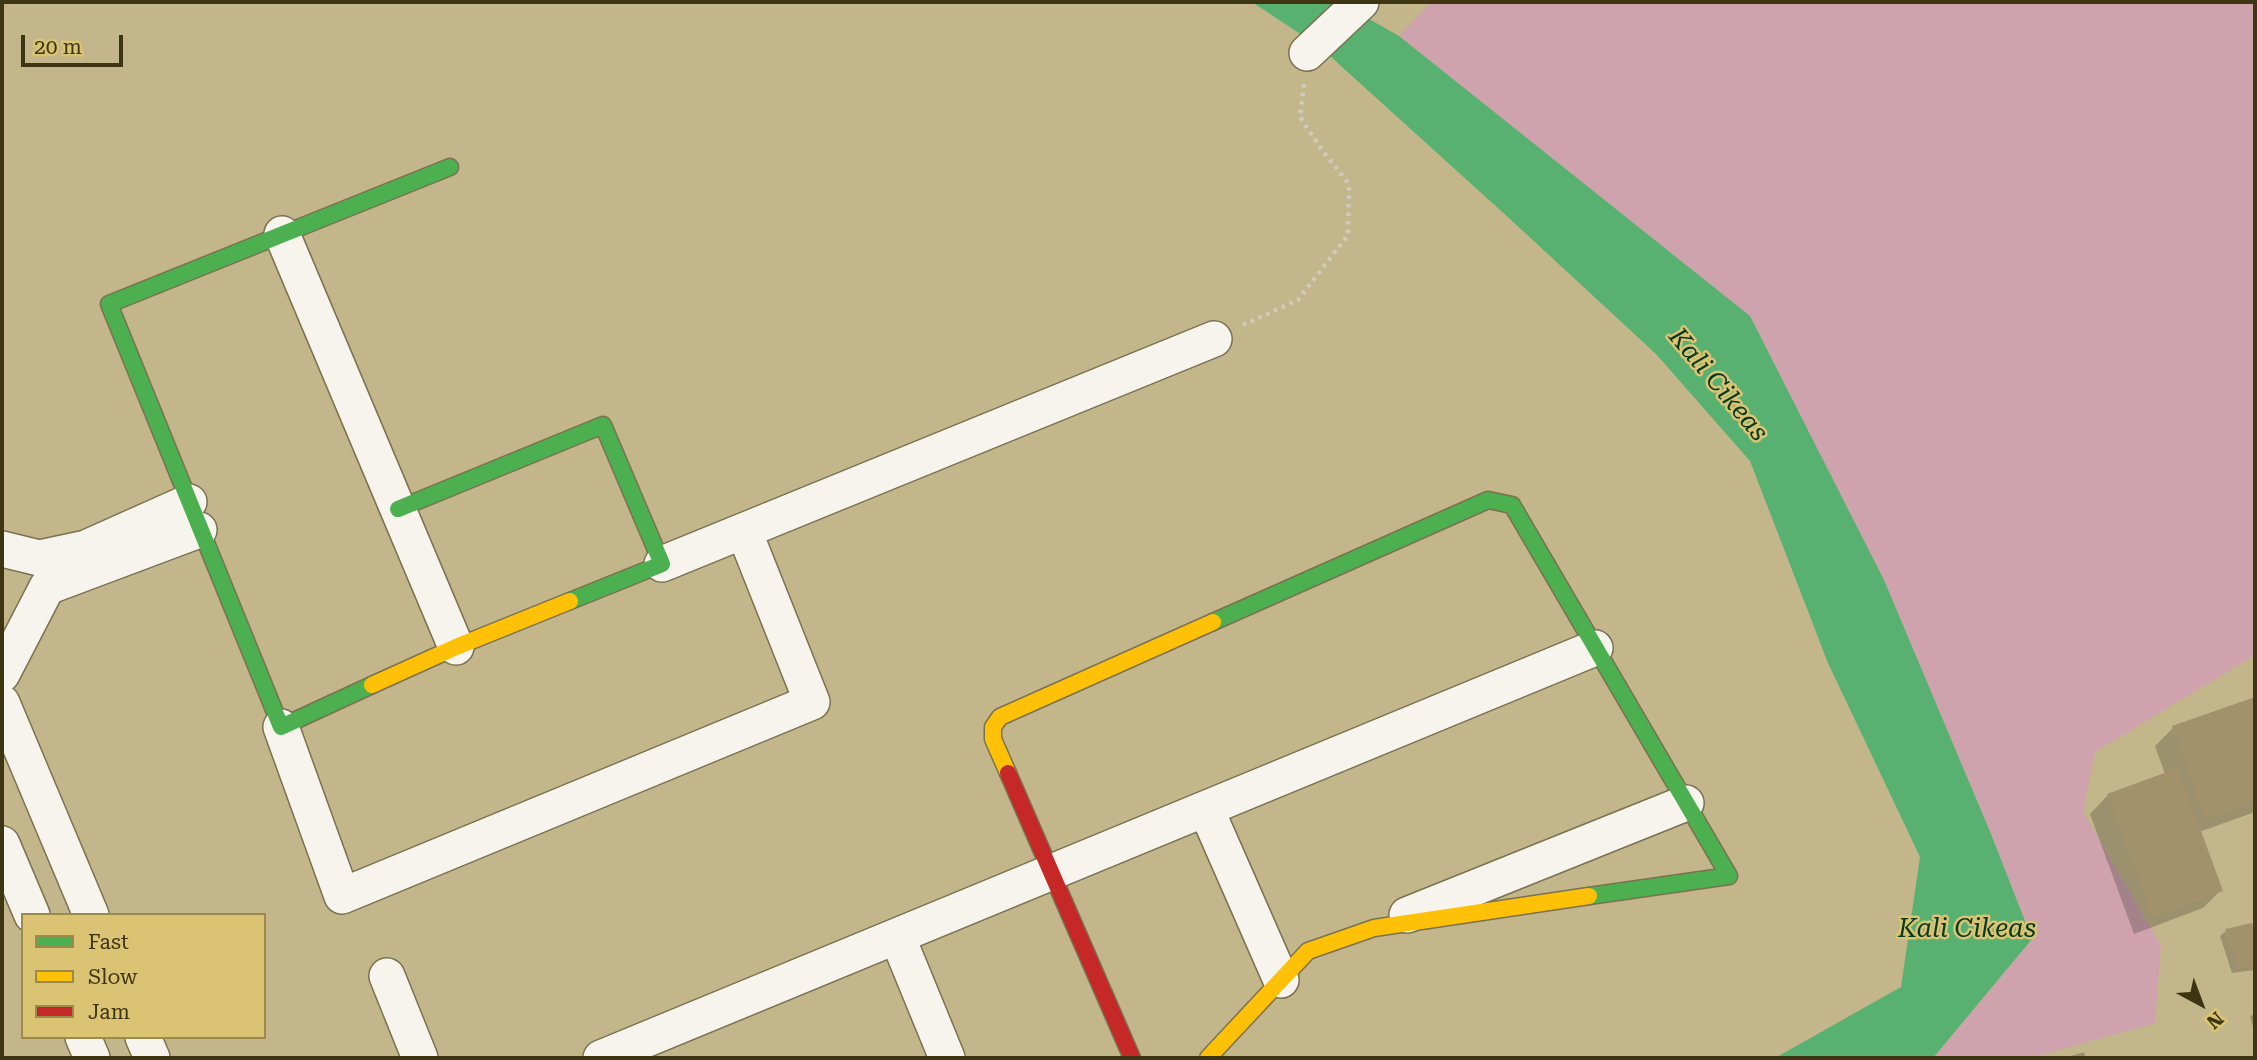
<!DOCTYPE html>
<html>
<head>
<meta charset="utf-8">
<style>
  body { margin:0 }
  #map { position:relative; width:2257px; height:1060px; overflow:hidden; background:#c2b68a; font-family:"Roboto Serif",serif }
  canvas { display:block }
  .frame { position:absolute; inset:0; border:4px solid #3e3513; pointer-events:none }
  .legend { position:absolute; left:21px; top:913px; width:245px; height:126px; box-sizing:border-box; background:#dac372; border:2px solid #9c8a4c; margin:0; padding:9px 12px; list-style:none; font-size:21px; color:#3e3513 }
  .legend li { display:flex; align-items:center; gap:14px; height:35px }
  .legend b { width:35px; border:2px solid #9c8a4c }
  .north { position:absolute; left:2166px; top:969px; width:70px; height:70px; -webkit-text-stroke:5px #dac372; paint-order:stroke; rotate:139deg; font-size:19px; font-weight:700; line-height:28px; text-align:center; color:#3e3513 }
  .north::after { content:''; display:block; margin:auto; width:24px; height:32px; background:#3e3513; clip-path:polygon(50% 0,100% 100%,50% 72%,0 100%) }
  .scale { position:absolute; left:21px; top:35px; width:102px; height:32px; box-sizing:border-box; border:4px solid #3e3513; border-top:0; padding-left:9px; font-size:21px; line-height:24px; white-space:nowrap; color:#3e3513; -webkit-text-stroke:5px #dac372; paint-order:stroke }
</style>
</head>
<body>
<div id="map">
<canvas width="2257" height="1060"></canvas>
<div class="frame"></div>
<ul class="legend">
<li><b style="height:9px;background:#4caf50"></b>Fast</li>
<li><b style="height:9px;background:#ffc107"></b>Slow</li>
<li><b style="height:9px;background:#c62828"></b>Jam</li>
</ul>
<div class="north">N</div>
<div class="scale">20 m</div>
</div>
<script>
const ctx = document.querySelector('canvas').getContext('2d');
ctx.lineJoin = 'round';
function fill(path, color) {
  ctx.fillStyle = color;
  ctx.fill(path, 'evenodd');
}
function poly(rows) {
  const path = new Path2D();
  for (const r of rows) {
    path.moveTo(r[0], r[1]);
    for (let i = 2; i < r.length; i += 2) path.lineTo(r[i], r[i + 1]);
  }
  return path;
}
function stroke(path, color, width, dash) {
  ctx.strokeStyle = color;
  ctx.lineWidth = width;
  ctx.lineCap = dash ? 'butt' : 'round';
  ctx.setLineDash(dash || []);
  ctx.stroke(path);
}
function write(font, color, halo, rows, align = 'center') {
  ctx.font = font + ' "Roboto Serif",serif';
  ctx.lineWidth = 5;
  ctx.setLineDash([]);
  ctx.textBaseline = 'middle';
  ctx.strokeStyle = halo;
  ctx.fillStyle = color;
  for (const [text, x, y, turn = 0] of rows) {
    ctx.save();
    ctx.translate(x, y);
    ctx.rotate((+turn || 0) * Math.PI / 180);
    ctx.textAlign = isNaN(turn) ? turn : align;
    if (halo) ctx.strokeText(text, 0, 0);
    ctx.fillText(text, 0, 0);
    ctx.restore();
  }
}
const green = poly([
  [1431,2,2255,2,2255,655,2095,752,2083,812,2161,945,2155,1023,2031,1058,1933,1058,2032,939,1991,834,1884,580,1750,316,1399,36]
]);
const water = poly([
  [1252,2,1339,2,1399,36,1750,316,1884,580,1991,834,2032,939,1933,1058,1775,1058,1901,987,1920,857,1828,663,1750,461,1656,354,1510,219,1320,47]
]);
const shadow = poly([
  [2255,699,2255,812,2199,832,2221,890,2203,908,2134,934,2090,814,2108,795,2165,774,2155,746,2173,728],
  [2251,925,2255,941,2255,970,2232,973,2220,936,2226,931],
  [2255,1012,2255,1033,2250,1017],
  [2084,1052,2086,1058,2064,1058]
]);
const building = poly([
  [2255,697,2255,802,2205,820,2172,726],
  [2178,768,2223,891,2152,917,2107,794],
  [2252,923,2255,935,2255,966,2238,968,2225,929]
]);
const path = poly([
  [1243,325,1298,300,1348,235,1349,184,1322,150,1300,117,1304,84]
]);
const street = poly([
  [1307,53,1361,2],
  [282,234,456,647],
  [2,549,39,558,86,548,189,502],
  [662,564,1214,339],
  [2,674,47,587,199,530],
  [2,703,91,915],
  [281,727,342,896,812,702,744,531],
  [1206,809,1281,980],
  [2,844,32,915],
  [1407,915,1686,803],
  [897,936,947,1058],
  [387,976,420,1058],
  [83,1037,92,1058],
  [143,1037,152,1058],
  [601,1058,1595,648]
]);
const fast = poly([
  [398,509,603,425,662,564,570,601],
  [1213,622,1488,500,1512,505,1729,876,1589,896],
  [372,685,281,727,109,304,450,167]
]);
const slow = poly([
  [372,685,456,647,570,601],
  [1008,773,993,739,993,727,1000,717,1213,622],
  [1208,1058,1308,951,1374,928,1589,896]
]);
const jam = poly([
  [1008,773,1132,1058]
]);
const waterNames = [
  ["Kali Cikeas",1718,385,50],
  ["Kali Cikeas",1967,929]
];
fill(green, '#cea3ad');
fill(water, '#58b071');
fill(shadow, '#0003');
fill(building, '#a2926c');
stroke(street, '#7a7150', 38);
stroke(fast, '#7a7150', 19);
stroke(slow, '#7a7150', 19);
stroke(jam, '#7a7150', 19);
stroke(path, '#d0cbbd', 4.5, [3.5, 5]);
stroke(street, '#f6f4ed', 35);
stroke(fast, '#4caf50', 16);
stroke(slow, '#ffc107', 16);
stroke(jam, '#c62828', 16);
write('italic 26px', '#053a1e', '#dac372', waterNames);
</script>
</body>
</html>
